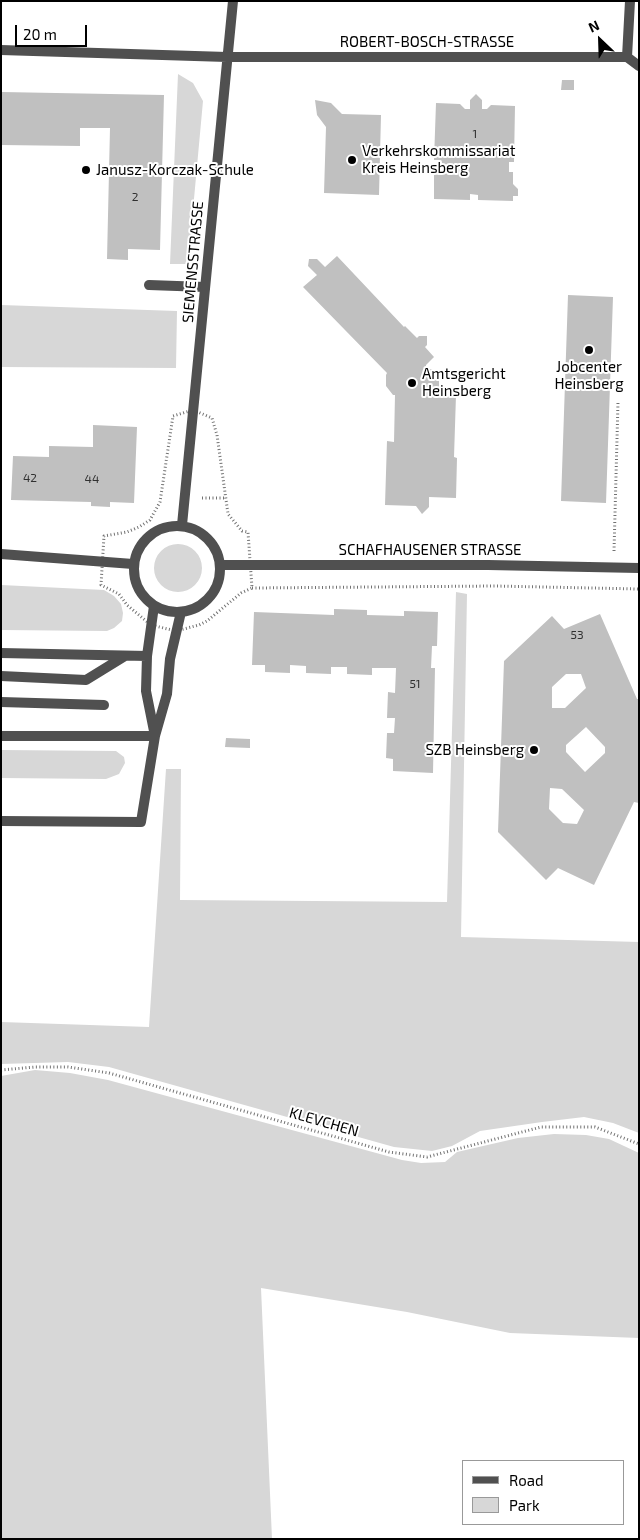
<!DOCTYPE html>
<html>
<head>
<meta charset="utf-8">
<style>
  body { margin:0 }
  #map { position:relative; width:640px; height:1540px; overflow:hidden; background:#fff; font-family:"Exo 2",sans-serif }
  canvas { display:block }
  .frame { position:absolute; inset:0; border:2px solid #000; pointer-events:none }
  .legend { position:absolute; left:462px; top:1460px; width:162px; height:65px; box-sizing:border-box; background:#fff; border:1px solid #999; margin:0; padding:6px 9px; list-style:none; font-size:15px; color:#000 }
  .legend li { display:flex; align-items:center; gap:10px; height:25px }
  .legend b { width:25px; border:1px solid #999 }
  .north { position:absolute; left:575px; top:15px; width:50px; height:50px; -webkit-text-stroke:4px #fff; paint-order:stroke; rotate:336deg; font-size:14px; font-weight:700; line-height:20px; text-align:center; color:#000 }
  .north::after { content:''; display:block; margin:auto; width:18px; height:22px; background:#000; clip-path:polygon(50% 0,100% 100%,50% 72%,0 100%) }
  .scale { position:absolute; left:15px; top:25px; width:72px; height:22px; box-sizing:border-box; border:2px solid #000; border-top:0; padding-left:6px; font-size:15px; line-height:18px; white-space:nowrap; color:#000; -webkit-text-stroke:4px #fff; paint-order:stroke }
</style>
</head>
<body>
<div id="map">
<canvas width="640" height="1540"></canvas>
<div class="frame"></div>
<ul class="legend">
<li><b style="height:6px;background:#505050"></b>Road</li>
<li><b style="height:14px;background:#d7d7d7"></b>Park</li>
</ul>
<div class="north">N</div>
<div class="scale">20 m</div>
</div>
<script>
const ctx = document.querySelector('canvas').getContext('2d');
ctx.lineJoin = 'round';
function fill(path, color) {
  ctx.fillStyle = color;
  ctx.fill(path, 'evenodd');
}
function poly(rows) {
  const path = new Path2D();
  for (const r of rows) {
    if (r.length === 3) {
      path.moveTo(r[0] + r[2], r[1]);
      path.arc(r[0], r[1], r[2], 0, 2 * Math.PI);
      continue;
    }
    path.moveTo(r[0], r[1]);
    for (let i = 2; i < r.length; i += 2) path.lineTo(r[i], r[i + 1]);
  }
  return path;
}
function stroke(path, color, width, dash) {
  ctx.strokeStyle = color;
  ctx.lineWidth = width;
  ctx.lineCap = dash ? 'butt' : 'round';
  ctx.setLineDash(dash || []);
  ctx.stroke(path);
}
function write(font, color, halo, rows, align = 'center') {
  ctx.font = font + ' "Exo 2",sans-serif';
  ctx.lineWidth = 4;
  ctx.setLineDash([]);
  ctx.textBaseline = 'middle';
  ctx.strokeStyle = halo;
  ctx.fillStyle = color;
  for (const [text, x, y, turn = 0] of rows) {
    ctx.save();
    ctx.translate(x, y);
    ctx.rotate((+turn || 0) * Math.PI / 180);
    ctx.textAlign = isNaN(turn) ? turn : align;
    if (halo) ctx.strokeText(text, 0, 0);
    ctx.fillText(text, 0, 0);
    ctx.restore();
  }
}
const green = poly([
  [178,74,193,83,203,101,188,264,170,264],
  [1,305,177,311,176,368,1,367],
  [178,568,24],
  [1,585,104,590,114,596,121,604,123,613,122,621,114,628,107,631,1,630],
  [456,592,467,594,461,937,639,942,639,1133,613,1123,584,1117,542,1122,480,1131,452,1146,432,1151,394,1147,109,1067,68,1062,1,1064,1,1022,149,1027,166,769,181,769,180,900,447,902],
  [1,750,116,751,124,757,125,763,119,774,106,779,1,778],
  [35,1070,70,1073,108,1080,402,1160,421,1163,445,1162,457,1152,518,1138,554,1134,586,1135,609,1139,639,1153,639,1338,510,1333,407,1312,261,1288,272,1539,1,1539,1,1076]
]);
const building = poly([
  [562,80,574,80,574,90,561,90],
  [2,92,164,95,160,250,128,249,128,260,107,259,110,128,80,128,80,146,1,145],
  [476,94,482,100,482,109,487,109,491,105,515,106,514,162,509,162,509,172,513,172,513,184,518,189,518,196,513,196,513,201,478,200,478,195,470,194,470,200,434,199,434,170,439,170,439,160,434,160,436,103,460,104,465,109,470,109,470,100],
  [315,100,331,103,342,114,381,115,379,195,324,193,326,127,317,115],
  [337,256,404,327,405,326,417,338,419,336,427,336,427,345,425,347,434,357,426,365,426,369,432,369,439,377,439,388,435,392,436,395,456,395,454,457,457,458,456,498,429,497,429,507,422,514,416,506,385,505,387,441,394,442,395,395,393,395,386,386,386,375,387,373,303,287,317,275,308,266,309,259,317,259,325,267],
  [568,295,613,297,606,503,561,501],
  [93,425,137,427,134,503,110,502,110,507,91,506,91,502,11,500,13,456,49,457,49,446,93,447],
  [334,609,367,610,367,615,404,616,404,611,438,612,437,646,432,646,431,668,435,668,433,773,393,771,393,759,386,758,387,733,394,733,395,718,387,718,388,692,395,693,396,668,372,668,372,675,347,674,347,667,331,667,331,674,306,673,306,666,290,665,290,673,265,672,265,665,252,665,254,612,334,615],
  [600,614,637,699,639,699,639,803,634,802,594,885,558,868,546,880,498,832,504,661,552,616,564,629],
  [566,674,581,674,586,688,565,708,552,708,552,687],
  [586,727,605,747,605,753,585,772,566,752,566,745],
  [550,788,562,789,584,810,577,824,563,823,549,809],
  [226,738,250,739,250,748,225,747]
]);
const path = poly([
  [193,410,212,418,217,435,228,514,242,531,248,532,252,588,241,593,207,621,199,625,176,631,151,625,127,605,119,594,101,585,104,536,127,532,139,527,150,520,160,502,173,416,193,410],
  [202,498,226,498],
  [614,551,618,402],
  [252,588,495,586,639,589],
  [1,1070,35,1067,68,1067,109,1073,389,1152,427,1157,541,1127,595,1127,639,1144]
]);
const service = poly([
  [149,285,205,287],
  [1,653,147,656],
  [1,676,86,680,125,656],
  [1,702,104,705],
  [1,736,155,736,167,694,170,659,181,612],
  [1,821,141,822,155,736,146,691,147,656,154,606]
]);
const minor = poly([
  [1,50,227,57,627,57,630,1],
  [627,57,639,66],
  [182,525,233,1],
  [177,569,43],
  [1,554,133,564],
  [221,565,488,565,639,568]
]);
const markers = [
  [352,160,5,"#000"],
  [86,170,5,"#000"],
  [589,350,5,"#000"],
  [412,383,5,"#000"],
  [534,750,5,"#000"]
];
const numberNames = [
  ["1",475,134],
  ["2",135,197],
  ["42",30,478],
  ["44",92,479],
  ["53",577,635],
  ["51",415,684]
];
const streetNames = [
  ["ROBERT-BOSCH-STRASSE",427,42],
  ["SIEMENSSTRASSE",193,262,-85],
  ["SCHAFHAUSENER STRASSE",430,550],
  ["KLEVCHEN",324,1122,16]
];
const poiNames = [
  ["Verkehrskommissariat",362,151],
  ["Kreis Heinsberg",362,168],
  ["Janusz-Korczak-Schule",96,170],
  ["Jobcenter",589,367,"center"],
  ["Heinsberg",589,384,"center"],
  ["Amtsgericht",422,374],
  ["Heinsberg",422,391],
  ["SZB Heinsberg",524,750,"right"]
];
fill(green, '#d7d7d7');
fill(building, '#c0c0c0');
stroke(path, '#727272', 3, [1, 2.5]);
stroke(service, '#505050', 10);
stroke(minor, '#505050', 10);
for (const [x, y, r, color] of markers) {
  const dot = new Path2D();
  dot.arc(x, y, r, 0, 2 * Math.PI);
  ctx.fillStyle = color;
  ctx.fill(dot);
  stroke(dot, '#fff', 2);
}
write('12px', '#303030', null, numberNames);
write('15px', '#000', '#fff', streetNames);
write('15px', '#000', '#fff', poiNames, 'left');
</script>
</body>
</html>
